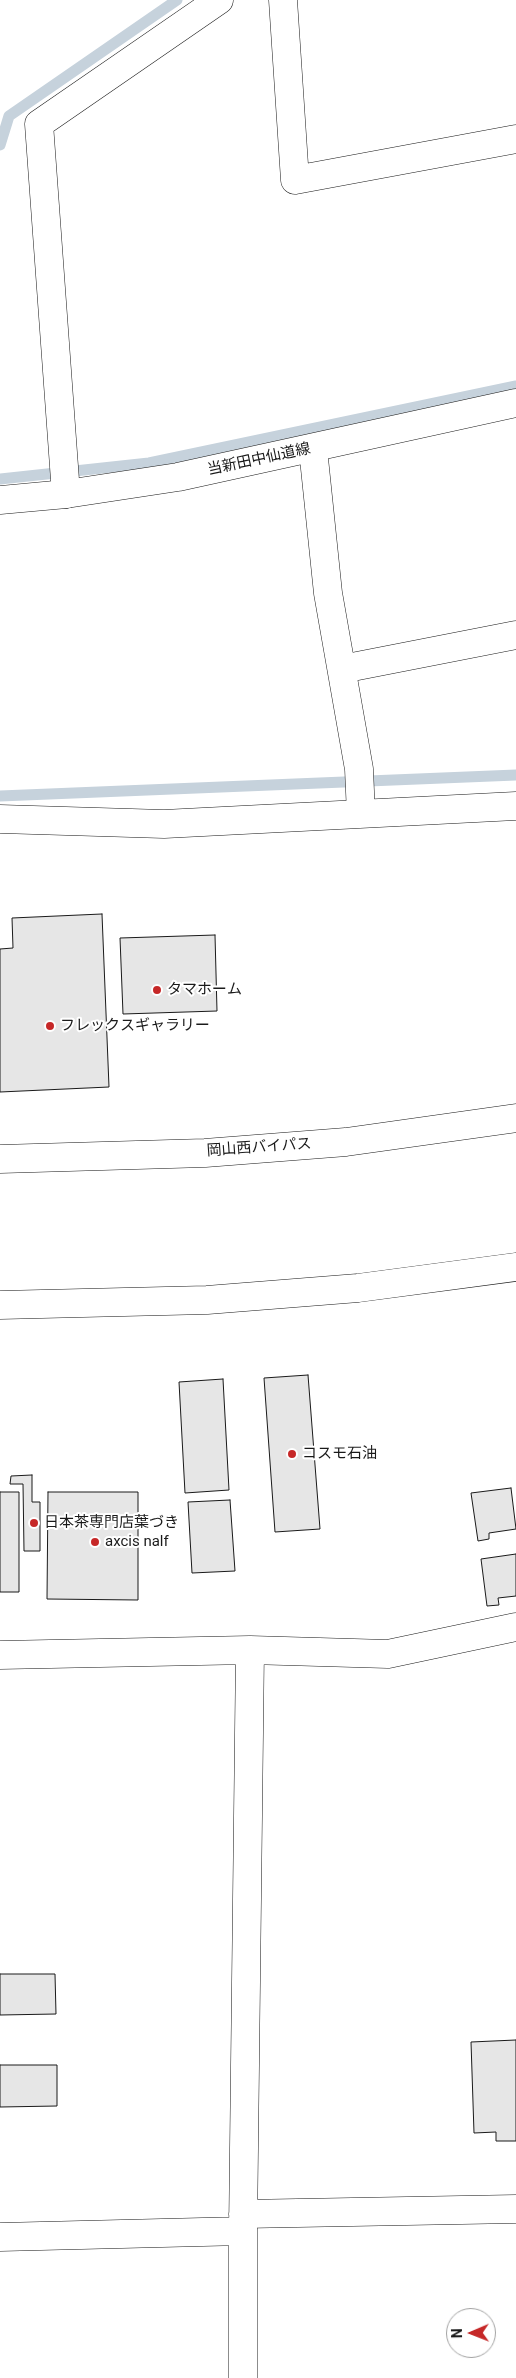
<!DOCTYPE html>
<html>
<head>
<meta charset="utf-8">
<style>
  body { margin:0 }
  #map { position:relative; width:516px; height:2378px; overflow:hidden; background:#fff; font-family:Roboto,sans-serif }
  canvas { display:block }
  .north { position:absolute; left:446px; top:2308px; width:50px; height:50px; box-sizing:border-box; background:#fff; border:1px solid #a3a3a3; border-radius:50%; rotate:269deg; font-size:14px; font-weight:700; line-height:20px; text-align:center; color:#1a1a1a }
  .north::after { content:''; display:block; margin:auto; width:18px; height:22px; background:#c62828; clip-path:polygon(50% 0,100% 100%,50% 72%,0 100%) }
</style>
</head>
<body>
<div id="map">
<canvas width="516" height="2378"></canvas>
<div class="north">N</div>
</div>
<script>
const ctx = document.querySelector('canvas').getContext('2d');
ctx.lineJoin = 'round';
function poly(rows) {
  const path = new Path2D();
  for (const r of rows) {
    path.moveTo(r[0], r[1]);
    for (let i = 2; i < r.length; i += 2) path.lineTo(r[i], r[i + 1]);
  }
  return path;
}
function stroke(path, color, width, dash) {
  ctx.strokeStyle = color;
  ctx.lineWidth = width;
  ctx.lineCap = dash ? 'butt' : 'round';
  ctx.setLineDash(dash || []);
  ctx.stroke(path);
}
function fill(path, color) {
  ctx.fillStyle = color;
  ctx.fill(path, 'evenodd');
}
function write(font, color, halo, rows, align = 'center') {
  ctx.font = font + ' Roboto,"Noto Sans JP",sans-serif';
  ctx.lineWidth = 4;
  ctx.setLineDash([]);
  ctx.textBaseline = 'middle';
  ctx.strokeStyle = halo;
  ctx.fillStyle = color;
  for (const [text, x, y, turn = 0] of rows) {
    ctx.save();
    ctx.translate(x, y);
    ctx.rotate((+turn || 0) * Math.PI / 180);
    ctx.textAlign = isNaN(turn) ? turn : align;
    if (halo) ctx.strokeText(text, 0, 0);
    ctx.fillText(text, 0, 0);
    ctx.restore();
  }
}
const stream = poly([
  [0,145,9,116,177,0],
  [0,479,149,463,516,386],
  [0,796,516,775]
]);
const building = poly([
  [102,914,109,1087,0,1092,0,949,13,948,12,918,102,914],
  [215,935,217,1011,123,1014,120,938,215,935],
  [308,1375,320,1529,275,1532,264,1378,308,1375],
  [223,1379,229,1490,185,1493,179,1382,223,1379],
  [32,1475,32,1502,40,1502,40,1551,24,1551,23,1484,10,1484,11,1476,32,1475],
  [511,1488,516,1529,489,1533,489,1539,478,1541,471,1493,511,1488],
  [0,1492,19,1492,19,1592,0,1592,0,1492],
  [48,1492,138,1492,138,1600,47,1599,48,1492],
  [230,1500,235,1571,192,1573,188,1502,230,1500],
  [516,1554,516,1596,498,1598,499,1605,487,1606,481,1559,516,1554],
  [0,1974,55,1974,56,2014,0,2015,0,1974],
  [516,2040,516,2141,496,2141,496,2132,474,2133,471,2042,516,2040],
  [0,2065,57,2065,57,2106,0,2107,0,2065]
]);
const street = poly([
  [283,0,295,180,516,139],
  [313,449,328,593,359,769,361,814],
  [66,494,39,124,219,0],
  [342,669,516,635],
  [0,819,164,824,516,806],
  [0,1655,250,1650,388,1654,516,1627],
  [243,2214,516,2209],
  [0,2237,243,2231],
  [243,2378,243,2231,250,1650]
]);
const secondary = poly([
  [0,500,66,494,178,477,516,403]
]);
const highway = poly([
  [0,1159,205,1153,346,1142,516,1118],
  [0,1305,207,1300,358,1288,516,1267]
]);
const markers = [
  [157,990,5,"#c62828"],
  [50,1026,5,"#c62828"],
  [292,1454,5,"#c62828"],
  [34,1523,5,"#c62828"],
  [95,1542,5,"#c62828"]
];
const streetNames = [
  ["当新田中仙道線",259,460,-12],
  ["岡山西バイパス",259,1148,-4]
];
const poiNames = [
  ["タマホーム",167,990],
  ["フレックスギャラリー",60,1026],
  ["コスモ石油",302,1454],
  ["日本茶専門店葉づき",44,1523],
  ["axcis nalf",105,1542]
];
stroke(stream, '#c6d2dc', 11);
fill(building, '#e6e6e6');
stroke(building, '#1a1a1a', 1);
stroke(street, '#1a1a1a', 29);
stroke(secondary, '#1a1a1a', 29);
stroke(highway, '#1a1a1a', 29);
stroke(street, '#fff', 28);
stroke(secondary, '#fff', 28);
stroke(highway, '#fff', 28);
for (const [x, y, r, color] of markers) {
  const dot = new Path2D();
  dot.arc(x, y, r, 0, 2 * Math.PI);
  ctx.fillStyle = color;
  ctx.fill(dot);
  stroke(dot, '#fff', 2);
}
write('15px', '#1a1a1a', '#fff', streetNames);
write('15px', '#1a1a1a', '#fff', poiNames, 'left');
</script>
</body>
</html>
